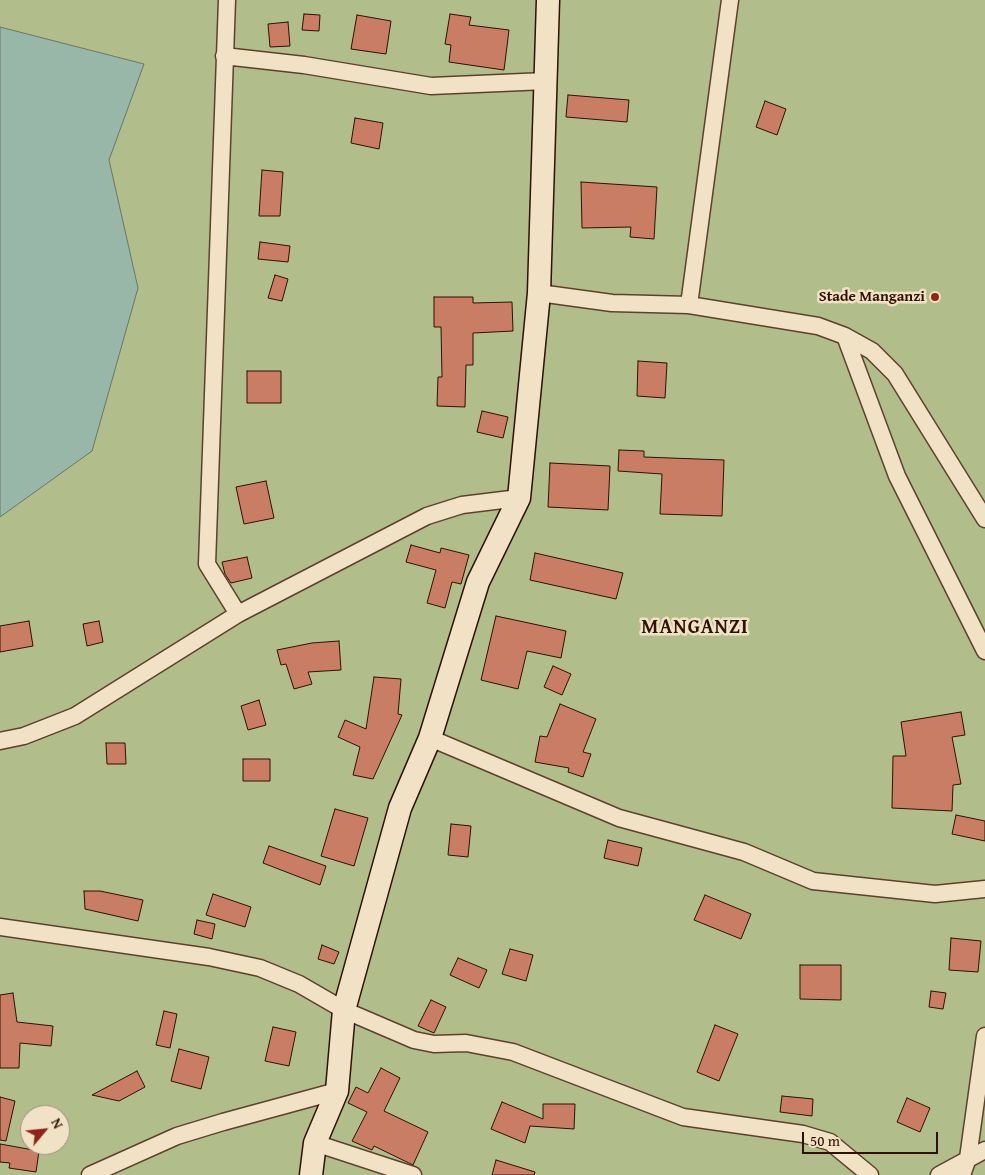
<!DOCTYPE html>
<html>
<head>
<meta charset="utf-8">
<style>
  body { margin:0 }
  #map { position:relative; width:985px; height:1175px; overflow:hidden; background:#ead2a6; font-family:"Gentium Book Plus",serif }
  canvas { display:block }
  .north { position:absolute; left:20px; top:1105px; width:50px; height:50px; box-sizing:border-box; background:#f1e2c5; border:1px solid #a38e77; border-radius:50%; rotate:62deg; font-size:14px; font-weight:700; line-height:20px; text-align:center; color:#2f1101 }
  .north::after { content:''; display:block; margin:auto; width:18px; height:22px; background:#8f2418; clip-path:polygon(50% 0,100% 100%,50% 72%,0 100%) }
  .scale { position:absolute; left:802px; top:1132px; width:136px; height:22px; box-sizing:border-box; border:2px solid #2f1101; border-top:0; padding-left:6px; font-size:15px; line-height:18px; white-space:nowrap; color:#2f1101; -webkit-text-stroke:4px #f1e2c5; paint-order:stroke }
</style>
</head>
<body>
<div id="map">
<canvas width="985" height="1175"></canvas>
<div class="north">N</div>
<div class="scale">50 m</div>
</div>
<script>
const ctx = document.querySelector('canvas').getContext('2d');
ctx.lineJoin = 'round';
function fill(path, color) {
  ctx.fillStyle = color;
  ctx.fill(path, 'evenodd');
}
function poly(rows) {
  const path = new Path2D();
  for (const r of rows) {
    path.moveTo(r[0], r[1]);
    for (let i = 2; i < r.length; i += 2) path.lineTo(r[i], r[i + 1]);
  }
  return path;
}
function stroke(path, color, width, dash) {
  ctx.strokeStyle = color;
  ctx.lineWidth = width;
  ctx.lineCap = dash ? 'butt' : 'round';
  ctx.setLineDash(dash || []);
  ctx.stroke(path);
}
function write(font, color, halo, rows, align = 'center') {
  ctx.font = font + ' "Gentium Book Plus",serif';
  ctx.lineWidth = 5;
  ctx.setLineDash([]);
  ctx.textBaseline = 'middle';
  ctx.strokeStyle = halo;
  ctx.fillStyle = color;
  for (const [text, x, y, turn = 0] of rows) {
    ctx.save();
    ctx.translate(x, y);
    ctx.rotate((+turn || 0) * Math.PI / 180);
    ctx.textAlign = isNaN(turn) ? turn : align;
    if (halo) ctx.strokeText(text, 0, 0);
    ctx.fillText(text, 0, 0);
    ctx.restore();
  }
}
const green = poly([
  [0,0,985,0,985,1175,0,1175],
  [30,1115,60,1115,60,1145,30,1145]
]);
const water = poly([
  [0,27,144,64,109,160,138,288,92,451,0,517,0,27]
]);
const building = poly([
  [304,14,320,15,319,31,302,30,304,14],
  [450,14,471,17,469,25,509,30,504,70,449,62,451,45,445,44,450,14],
  [357,15,391,21,386,54,351,49,357,15],
  [288,22,290,46,270,47,268,24,288,22],
  [568,95,629,100,627,122,566,117,568,95],
  [765,101,786,109,777,135,756,127,765,101],
  [355,118,383,123,379,149,351,143,355,118],
  [262,170,283,172,280,216,259,216,262,170],
  [581,182,657,187,654,239,630,237,631,227,582,228,581,182],
  [260,242,290,246,288,262,258,259,260,242],
  [275,275,288,279,282,301,268,298,275,275],
  [434,297,473,297,473,303,512,302,513,331,473,333,473,365,466,365,465,407,437,406,438,377,442,377,441,327,434,327,434,297],
  [638,361,667,363,665,398,637,396,638,361],
  [247,371,281,371,281,403,247,403,247,371],
  [482,411,508,417,503,438,477,432,482,411],
  [619,450,644,451,644,457,724,460,722,516,660,514,662,474,618,471,619,450],
  [550,463,610,466,608,510,548,507,550,463],
  [266,481,274,518,244,524,236,487,266,481],
  [411,545,440,553,441,548,469,555,461,584,452,582,445,608,427,603,436,570,406,562,411,545],
  [535,553,623,573,616,599,530,580,535,553],
  [247,557,252,578,231,583,225,574,222,562,247,557],
  [496,616,566,631,561,658,527,651,518,689,481,680,496,616],
  [29,621,33,646,0,652,0,626,29,621],
  [99,621,103,642,87,646,83,624,99,621],
  [339,641,341,670,308,672,312,684,294,689,286,664,281,665,277,650,312,643,339,641],
  [553,666,571,674,562,695,544,687,553,666],
  [374,677,401,679,398,714,402,715,373,779,353,775,360,747,338,737,345,720,366,729,374,677],
  [259,700,266,725,248,730,241,706,259,700],
  [560,704,596,719,583,752,591,754,583,777,568,772,569,768,535,762,540,736,547,737,560,704],
  [961,712,965,735,952,737,961,784,953,785,952,811,892,808,893,756,906,756,901,722,961,712],
  [106,743,125,743,126,764,107,764,106,743],
  [243,759,270,759,270,781,243,781,243,759],
  [335,809,368,818,354,866,321,856,335,809],
  [956,815,985,821,985,841,952,834,956,815],
  [451,824,471,826,468,857,448,855,451,824],
  [608,840,642,848,638,866,604,858,608,840],
  [269,846,326,866,320,885,263,863,269,846],
  [84,891,100,891,143,900,138,921,85,909,84,891],
  [213,894,251,907,245,927,206,915,213,894],
  [705,895,751,914,741,939,694,920,705,895],
  [197,920,215,924,212,939,194,934,197,920],
  [951,938,981,941,978,972,949,970,951,938],
  [322,945,339,952,334,964,318,959,322,945],
  [510,949,533,955,526,981,502,974,510,949],
  [458,958,487,970,479,988,450,975,458,958],
  [800,965,841,965,841,1000,800,999,800,965],
  [931,991,946,993,943,1009,929,1007,931,991],
  [13,993,17,1022,53,1026,51,1046,20,1043,19,1068,0,1068,0,995,13,993],
  [431,1000,446,1007,434,1033,418,1026,431,1000],
  [164,1011,177,1014,170,1048,156,1045,164,1011],
  [715,1025,738,1034,719,1081,697,1072,715,1025],
  [273,1027,296,1032,289,1066,265,1061,273,1027],
  [179,1049,209,1057,201,1089,171,1081,179,1049],
  [381,1068,400,1078,384,1111,428,1132,413,1165,374,1146,372,1150,352,1141,367,1112,348,1103,356,1087,368,1093,381,1068],
  [137,1071,145,1087,119,1101,92,1095,137,1071],
  [782,1096,813,1099,812,1116,780,1112,782,1096],
  [0,1097,15,1101,6,1141,0,1140,0,1097],
  [907,1098,930,1108,920,1132,897,1122,907,1098],
  [502,1102,543,1119,543,1104,575,1104,574,1129,530,1126,525,1143,491,1129,502,1102],
  [0,1144,39,1151,36,1172,9,1168,10,1163,0,1162,0,1144],
  [496,1160,535,1172,534,1175,492,1175,496,1160]
]);
const minor = poly([
  [227,0,207,564,238,614],
  [224,56,304,65,431,86,546,81],
  [539,293,612,303,689,305,818,326,845,336,872,351,895,374,985,519],
  [689,305,730,0],
  [845,336,897,476,985,651],
  [430,738,619,818,744,852,813,881,935,894,985,889],
  [0,741,24,736,75,716,238,614,427,516,462,505,519,498],
  [0,927,209,957,260,968,299,984,344,1010,414,1040,434,1044,466,1043,513,1052,683,1117,803,1134,830,1142,870,1175],
  [315,1143,413,1175],
  [90,1175,177,1136,223,1122,337,1091],
  [939,1175,985,1150],
  [962,1175,968,1158,985,1036]
]);
const secondary = poly([
  [311,1175,315,1143,337,1091,344,1010,400,808,430,738,478,582,519,498,539,293,548,0]
]);
const markers = [
  [935,297,5,"#8f2418"]
];
const poiNames = [
  ["Stade Manganzi",925,297]
];
const districtNames = [
  ["MANGANZI",695,628]
];
fill(green, '#b1bd8b');
fill(water, '#98b7a9');
stroke(water, '#6e7566', 1);
fill(building, '#ca7d65');
stroke(building, '#2f1101', 1);
stroke(minor, '#5e412a', 19);
stroke(secondary, '#2f1101', 25);
stroke(minor, '#f1e2c5', 16);
stroke(secondary, '#f1e2c5', 22);
for (const [x, y, r, color] of markers) {
  const dot = new Path2D();
  dot.arc(x, y, r, 0, 2 * Math.PI);
  ctx.fillStyle = color;
  ctx.fill(dot);
  stroke(dot, '#f1e2c5', 2);
}
write('bold 15px', '#2f1101', '#f1e2c5', poiNames, 'right');
ctx.letterSpacing = '1px';
write('bold 20px', '#2f1101', '#f1e2c5', districtNames);
ctx.letterSpacing = '0px';
</script>
</body>
</html>
